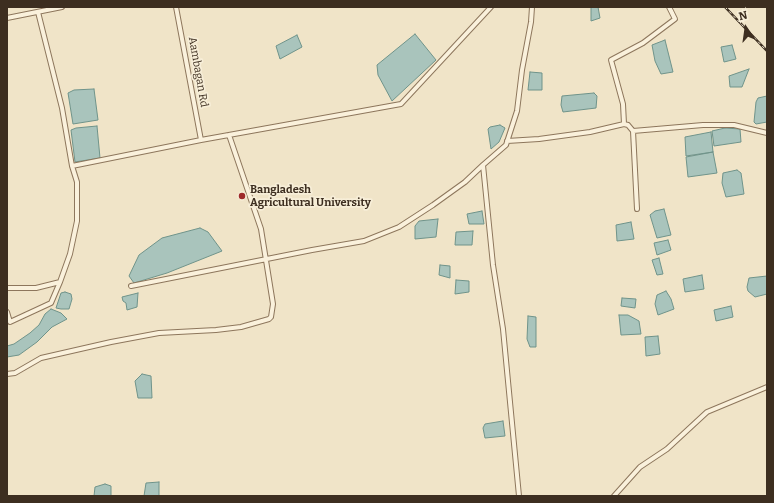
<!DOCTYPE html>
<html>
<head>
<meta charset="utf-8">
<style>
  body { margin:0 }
  #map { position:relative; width:774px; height:503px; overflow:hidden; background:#f0e4c8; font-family:Bitter,serif }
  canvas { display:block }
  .frame { position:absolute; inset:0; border:8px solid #3d2e20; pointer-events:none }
  .north { position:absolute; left:726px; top:8px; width:40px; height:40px; -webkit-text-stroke:3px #f7eed8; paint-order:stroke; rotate:347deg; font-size:11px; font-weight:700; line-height:16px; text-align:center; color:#3d2e20 }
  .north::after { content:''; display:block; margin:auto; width:14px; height:18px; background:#3d2e20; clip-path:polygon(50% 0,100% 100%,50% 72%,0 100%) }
</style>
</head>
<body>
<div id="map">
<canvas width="774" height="503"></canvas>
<div class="frame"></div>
<div class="north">N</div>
</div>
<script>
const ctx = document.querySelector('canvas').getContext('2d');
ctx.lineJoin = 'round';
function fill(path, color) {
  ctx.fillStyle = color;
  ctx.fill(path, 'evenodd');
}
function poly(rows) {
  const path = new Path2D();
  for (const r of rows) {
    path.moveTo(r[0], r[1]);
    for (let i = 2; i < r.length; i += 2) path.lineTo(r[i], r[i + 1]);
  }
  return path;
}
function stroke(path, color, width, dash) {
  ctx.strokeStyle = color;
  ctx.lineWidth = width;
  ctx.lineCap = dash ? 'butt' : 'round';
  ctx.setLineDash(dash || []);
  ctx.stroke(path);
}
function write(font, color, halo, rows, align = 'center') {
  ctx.font = font + ' Bitter,serif';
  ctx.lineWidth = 3.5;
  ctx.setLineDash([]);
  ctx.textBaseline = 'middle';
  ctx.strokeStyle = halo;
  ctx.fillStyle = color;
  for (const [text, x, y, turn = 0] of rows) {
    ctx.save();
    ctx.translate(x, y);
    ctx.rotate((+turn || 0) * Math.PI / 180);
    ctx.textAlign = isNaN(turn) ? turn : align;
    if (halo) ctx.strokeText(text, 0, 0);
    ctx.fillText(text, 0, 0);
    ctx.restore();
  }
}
const water = poly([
  [591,7,598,7,600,18,591,21,591,7],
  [415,34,436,60,392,101,378,75,377,65,415,34],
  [297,35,302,47,280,59,276,46,297,35],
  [665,40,673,72,661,74,655,61,652,45,665,40],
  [732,45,736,59,724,62,721,47,732,45],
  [749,69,742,87,730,87,729,76,749,69],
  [530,72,542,73,542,90,528,90,530,72],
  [94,89,98,120,73,124,68,93,74,90,94,89],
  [594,93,597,96,596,108,563,112,561,105,562,96,594,93],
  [767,96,767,122,756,124,754,122,756,102,758,98,767,96],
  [500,125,505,128,499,142,491,149,488,129,490,127,500,125],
  [97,126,100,158,75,162,71,130,76,128,97,126],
  [725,128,740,129,741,142,714,146,712,131,725,128],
  [711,132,713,152,686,156,685,137,711,132],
  [713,152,717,173,688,177,686,157,713,152],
  [737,170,741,173,744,194,726,197,722,183,723,173,737,170],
  [664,209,671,235,657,238,650,215,655,211,664,209],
  [482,211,484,224,469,224,467,214,482,211],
  [438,219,436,237,415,239,415,226,419,221,438,219],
  [631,222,634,239,617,241,616,225,631,222],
  [200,228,208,232,222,251,167,273,134,283,129,276,139,255,162,238,200,228],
  [473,231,472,245,455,245,456,232,473,231],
  [668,240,671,250,657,255,654,243,668,240],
  [659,258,663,274,657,275,652,260,659,258],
  [440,265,450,266,450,278,439,275,440,265],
  [702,275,704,289,685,292,683,279,702,275],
  [767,276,767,294,755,297,748,291,747,287,749,278,767,276],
  [456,280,469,281,469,292,455,294,456,280],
  [666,291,671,299,674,309,658,315,655,304,657,295,666,291],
  [65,292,71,294,72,299,69,309,61,309,56,308,61,293,65,292],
  [138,293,137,307,127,310,126,303,123,301,122,297,138,293],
  [622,298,636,299,635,308,621,306,622,298],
  [731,306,733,317,716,321,714,310,731,306],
  [51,309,61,313,67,319,52,327,37,342,19,355,7,357,7,346,14,344,30,333,39,325,45,314,51,309],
  [619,315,628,315,639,321,641,334,621,335,619,315],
  [528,316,536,317,536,347,530,347,527,339,528,316],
  [658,336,660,354,646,356,645,337,658,336],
  [142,374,151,376,152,398,138,398,135,381,142,374],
  [503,421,505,436,485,438,483,428,485,424,503,421],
  [159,482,159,496,144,496,146,483,159,482],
  [105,484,111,486,111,496,94,496,95,487,105,484]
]);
const street = poly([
  [176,7,201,140],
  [7,18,62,7],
  [633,131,703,125,734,125,767,133],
  [507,141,539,139,590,132,624,124],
  [72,166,201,140,401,104,491,7],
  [637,209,633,131,628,125,624,124,623,104,611,60,643,43,675,19,669,7],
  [131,286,312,250,364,241,399,227,433,205,465,182,483,165],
  [7,288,36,288,60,282,70,254,77,221,77,182,72,166,62,108,38,12],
  [7,312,10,322,51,303,60,282],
  [7,374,15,373,41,358,111,342,159,333,216,330,241,327,269,319,271,317,273,304,261,229,229,135],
  [519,496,503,329,493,265,483,165,506,145,517,111,522,70,531,22,532,7],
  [614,496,640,467,667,449,707,412,767,387]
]);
const rail = poly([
  [725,7,767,51]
]);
const markers = [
  [242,196,4,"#9e2a2b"]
];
const streetNames = [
  ["Aambagan Rd",198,72,80]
];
const poiNames = [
  ["Bangladesh",250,190],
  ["Agricultural University",250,203]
];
fill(water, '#a9c4bc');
stroke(water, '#6f938a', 1);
stroke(street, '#8d765c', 6);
stroke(street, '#faf1dc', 4);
stroke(rail, '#3d2e20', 2.5);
stroke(rail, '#f7eed8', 1, [3]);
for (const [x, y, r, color] of markers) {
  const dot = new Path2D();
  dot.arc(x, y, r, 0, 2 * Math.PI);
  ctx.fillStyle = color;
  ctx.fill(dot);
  stroke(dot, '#f7eed8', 1.5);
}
write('11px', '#3d2e20', '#f7eed8', streetNames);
write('bold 11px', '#3d2e20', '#f7eed8', poiNames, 'left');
</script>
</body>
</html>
